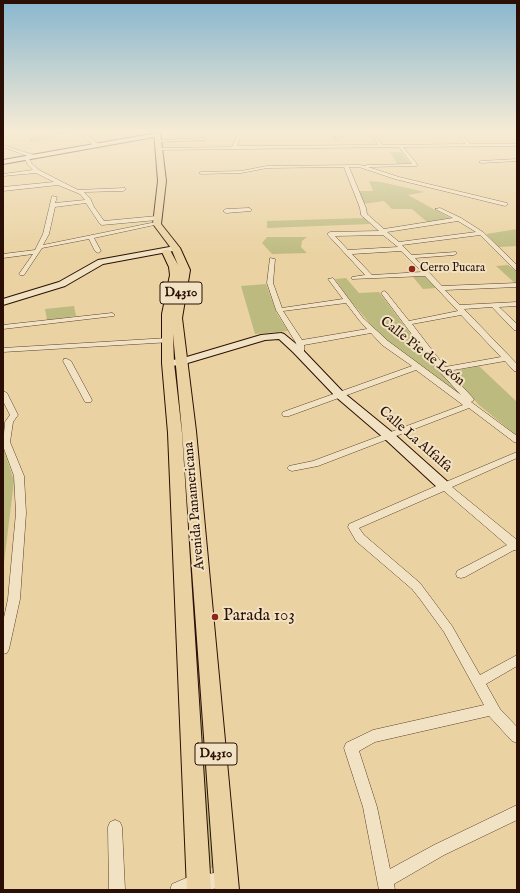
<!DOCTYPE html>
<html>
<head>
<meta charset="utf-8">
<style>
  body { margin:0 }
  #map { position:relative; width:520px; height:893px; overflow:hidden; background:#ead2a2; font-family:"IM FELL English",serif }
  canvas { display:block }
  .frame { position:absolute; inset:0; border:4px solid #2b0f04; pointer-events:none }
</style>
</head>
<body>
<div id="map">
<canvas width="520" height="893"></canvas>
<div class="frame"></div>
</div>
<script>
const ctx = document.querySelector('canvas').getContext('2d');
ctx.lineJoin = 'round';
function fill(path, color) {
  ctx.fillStyle = color;
  ctx.fill(path, 'evenodd');
}
function poly(rows) {
  const path = new Path2D();
  for (const r of rows) {
    path.moveTo(r[0], r[1]);
    for (let i = 2; i < r.length; i += 2) path.lineTo(r[i], r[i + 1]);
  }
  return path;
}
function stroke(path, color, width, dash) {
  ctx.strokeStyle = color;
  ctx.lineWidth = width;
  ctx.lineCap = dash ? 'butt' : 'round';
  ctx.setLineDash(dash || []);
  ctx.stroke(path);
}
function write(font, color, halo, rows, align = 'center') {
  ctx.font = font + ' "IM FELL English",serif';
  ctx.lineWidth = 4;
  ctx.setLineDash([]);
  ctx.textBaseline = 'middle';
  ctx.strokeStyle = halo;
  ctx.fillStyle = color;
  for (const [text, x, y, turn = 0] of rows) {
    ctx.save();
    ctx.translate(x, y);
    ctx.rotate((+turn || 0) * Math.PI / 180);
    ctx.textAlign = isNaN(turn) ? turn : align;
    if (halo) ctx.strokeText(text, 0, 0);
    ctx.fillText(text, 0, 0);
    ctx.restore();
  }
}
const green = poly([
  [390,152,401,152,410,164,397,164],
  [369,181,381,182,425,192,408,195,450,218,427,222,412,209,392,209,384,201,363,204,359,191,373,191],
  [365,218,370,224,267,228,267,221],
  [517,229,517,246,499,247,486,234],
  [267,237,307,237,302,241,301,247,307,253,272,254,262,243],
  [508,265,517,272,517,285,496,266],
  [413,277,426,277,436,288,423,289],
  [346,278,359,293,379,292,418,344,466,399,387,341,373,327,348,298,335,279],
  [266,284,277,314,288,331,255,334,241,286],
  [74,306,76,316,47,320,45,309],
  [479,366,517,402,517,436,479,405,449,372],
  [175,386,178,386,185,460,218,868,209,868],
  [3,447,14,481,3,571]
]);
const street = poly([
  [62,131,70,131,32,141,30,140,62,131],
  [78,131,83,131,98,144,98,146,94,146,78,131],
  [239,131,243,131,237,146,378,145,373,135,375,134,382,145,466,144,455,131,459,131,470,144,517,144,517,146,403,147,417,164,417,166,368,167,399,177,507,203,507,205,505,206,395,179,359,167,349,167,366,208,367,214,384,229,453,218,435,209,440,208,461,218,483,232,517,265,517,271,515,270,480,235,402,245,412,255,456,252,457,253,454,255,415,258,442,286,517,283,517,287,445,290,460,305,517,302,517,306,499,307,517,324,517,330,514,330,492,307,464,309,517,364,517,371,514,371,505,361,448,371,473,398,474,400,471,402,517,436,517,443,514,442,469,408,318,466,292,471,289,470,287,468,289,466,313,461,463,405,416,370,289,416,283,416,282,414,283,412,412,366,382,345,371,333,304,345,304,351,294,352,294,348,297,348,296,343,276,310,267,283,270,258,275,259,273,283,282,308,343,299,328,279,333,278,363,318,388,341,461,395,440,372,381,293,384,291,386,292,409,321,458,311,425,276,352,279,352,277,365,275,327,234,330,232,379,231,361,215,360,208,344,167,267,168,241,173,201,174,199,173,201,172,241,171,267,166,359,165,365,166,367,165,412,164,399,147,159,150,157,149,159,148,232,147,239,131],
  [458,221,476,232,399,242,387,232,458,221],
  [383,235,398,247,348,250,335,236,383,235],
  [401,251,422,272,372,275,352,254,401,251],
  [346,303,359,320,367,329,302,340,283,311,346,303],
  [461,315,501,357,445,367,412,324,461,315],
  [347,131,353,131,338,139,334,138,347,131],
  [204,138,206,140,158,142,156,141,158,140,204,138],
  [3,145,34,155,34,156,30,157,3,147,3,145],
  [24,157,28,157,32,164,39,170,78,190,125,188,125,190,123,191,84,192,90,198,94,207,104,221,157,216,160,218,157,220,102,225,100,224,86,203,55,207,49,234,43,245,156,222,159,224,94,238,101,251,98,253,95,251,89,239,42,248,24,275,20,275,19,274,33,254,3,258,3,254,35,250,43,234,52,196,57,197,55,203,85,200,80,194,58,185,3,191,3,187,54,182,36,173,3,176,3,174,33,170,28,165,24,157],
  [517,159,517,161,481,163,479,162,481,161,517,159],
  [249,208,252,210,251,211,226,213,223,211,226,209,249,208],
  [112,313,115,315,114,316,3,329,3,325,112,313],
  [168,338,171,338,171,342,3,352,3,348,168,338],
  [64,359,67,359,71,361,92,400,91,402,85,402,84,400,63,361,64,359],
  [3,391,7,393,18,415,13,422,10,442,24,476,26,513,20,599,9,649,7,653,3,654,3,622,8,599,16,513,14,476,3,446,5,422,10,415,3,401,3,391],
  [517,452,517,458,452,487,517,540,517,551,514,550,465,577,461,578,457,577,456,574,457,571,507,545,444,491,359,528,364,535,420,583,452,626,480,675,517,655,517,666,486,684,500,709,517,727,517,743,512,741,489,716,375,742,359,751,377,807,390,869,434,845,517,805,517,820,444,855,394,884,395,890,379,890,363,807,344,748,346,743,373,730,484,705,444,632,420,599,412,589,356,541,348,527,349,524,441,484,517,452],
  [115,820,120,822,122,827,125,890,109,890,108,827,110,822,115,820],
  [225,871,231,873,233,879,231,885,225,887,207,890,170,890,172,884,186,878,225,871]
]);
const secondary = poly([
  [157,133,159,134,159,136,3,164,3,160,157,133],
  [175,246,179,248,178,250,103,264,65,286,3,305,3,299,59,282,98,260,175,246],
  [281,333,284,334,301,348,344,393,393,433,449,483,450,486,449,489,444,490,439,489,385,439,336,397,293,352,279,339,265,340,181,365,168,366,163,363,164,361,180,359,261,335,281,333]
]);
const primary = poly([
  [154,131,160,131,166,181,161,224,180,248,190,270,182,318,196,431,239,890,215,890,182,431,173,334,174,363,182,433,211,890,187,890,168,433,162,363,162,314,170,275,169,267,162,252,164,250,170,250,178,265,171,248,153,224,158,181,154,131]
]);
const markers = [
  [412,269,4,"#8f2418"],
  [215,617,4,"#8f2418"]
];
const farPoinames = [
  ["Cerro Pucara",420,269]
];
const shields = [
  [181,293,42],
  [216,754,42]
];
const shieldNames = [
  ["D4310",181,293],
  ["D4310",216,754]
];
const streetNames = [
  ["Calle Pie de León",422,352,38],
  ["Calle La Alfalfa",415,440,41],
  ["Avenida Panamericana",195,506,-95]
];
const nearPoinames = [
  ["Parada 103",223,617]
];
fill(green, '#bdba80');
stroke(street, '#5b402c', 1);
stroke(secondary, '#2b0f04', 2);
stroke(primary, '#2b0f04', 2);
fill(street, '#f1e2c3');
fill(secondary, '#f1e2c3');
fill(primary, '#ead2a2');
const sky = ctx.createLinearGradient(0, 0, 0, 256);
sky.addColorStop(0, '#88b6ce');
sky.addColorStop(0.51, '#f6ebd5');
sky.addColorStop(1, '#f6ebd500');
ctx.fillStyle = sky;
ctx.fillRect(0, 0, 520, 256);
for (const [x, y, r, color] of markers) {
  const dot = new Path2D();
  dot.arc(x, y, r, 0, 2 * Math.PI);
  ctx.fillStyle = color;
  ctx.fill(dot);
  stroke(dot, '#f1e2c3', 1.5);
}
write('12px', '#2b0f04', '#f1e2c3', farPoinames, 'left');
for (const [x, y, w] of shields) {
  const box = new Path2D();
  box.roundRect(x - w / 2, y - 11, w, 22, 3);
  ctx.fillStyle = '#f1e2c3';
  ctx.fill(box);
  stroke(box, '#2b0f04', 1);
}
write('bold 13px', '#2b0f04', null, shieldNames);
write('14px', '#2b0f04', '#f1e2c3', streetNames);
write('17px', '#2b0f04', '#f1e2c3', nearPoinames, 'left');
</script>
</body>
</html>
